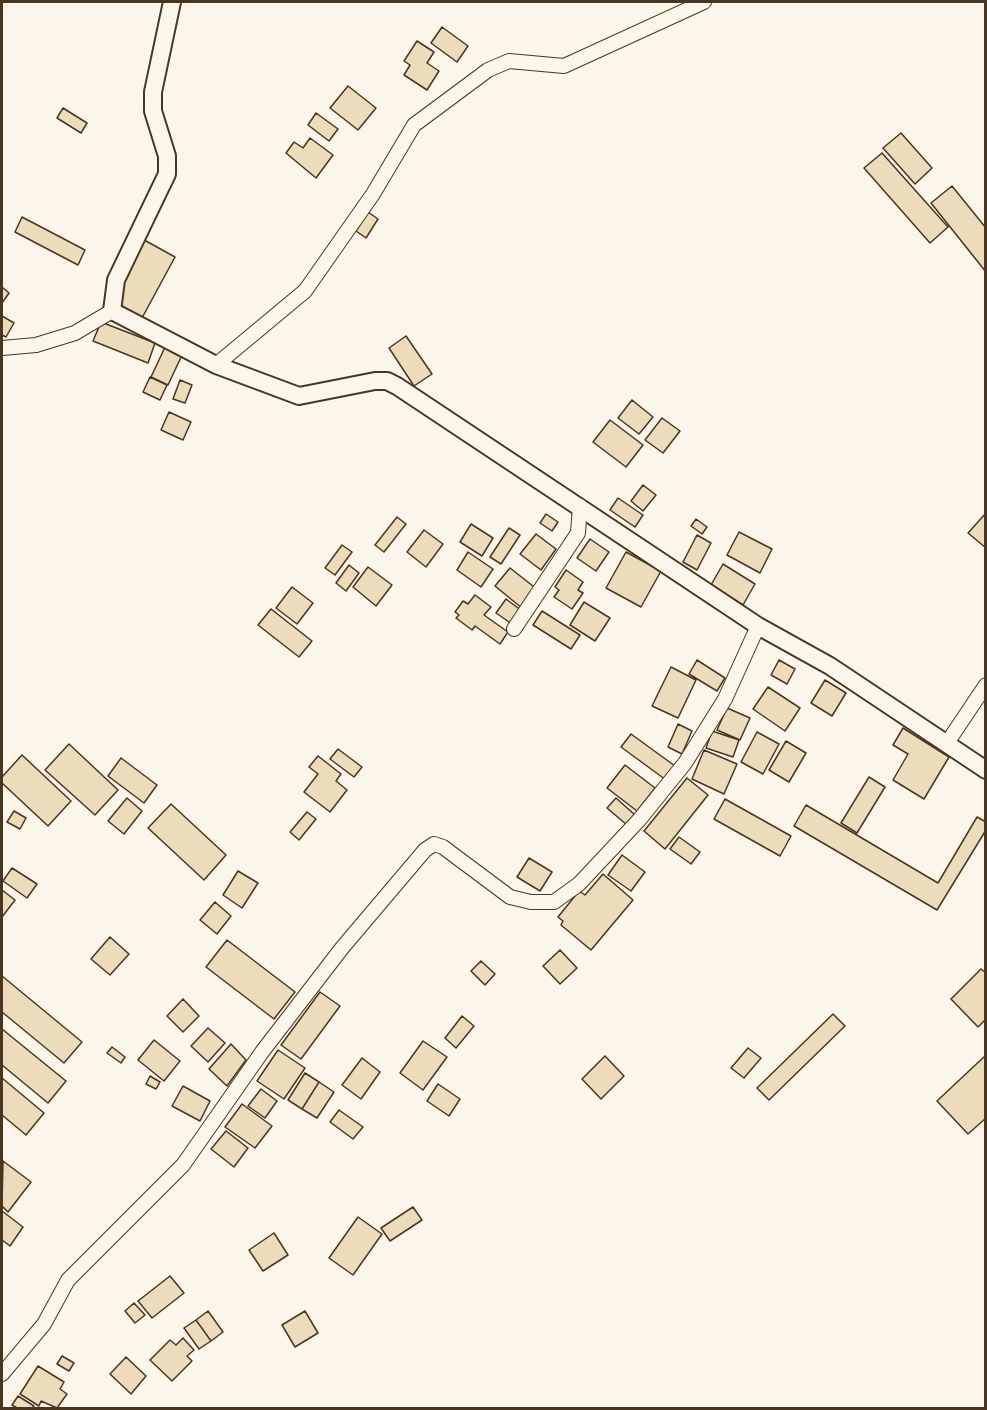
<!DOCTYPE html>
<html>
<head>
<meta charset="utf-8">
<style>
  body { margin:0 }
  #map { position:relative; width:987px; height:1410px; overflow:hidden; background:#fbf6e9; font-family:"Fira Sans",sans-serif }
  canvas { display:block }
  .frame { position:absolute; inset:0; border:3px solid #4a3520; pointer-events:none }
</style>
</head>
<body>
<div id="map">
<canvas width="987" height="1410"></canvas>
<div class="frame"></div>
</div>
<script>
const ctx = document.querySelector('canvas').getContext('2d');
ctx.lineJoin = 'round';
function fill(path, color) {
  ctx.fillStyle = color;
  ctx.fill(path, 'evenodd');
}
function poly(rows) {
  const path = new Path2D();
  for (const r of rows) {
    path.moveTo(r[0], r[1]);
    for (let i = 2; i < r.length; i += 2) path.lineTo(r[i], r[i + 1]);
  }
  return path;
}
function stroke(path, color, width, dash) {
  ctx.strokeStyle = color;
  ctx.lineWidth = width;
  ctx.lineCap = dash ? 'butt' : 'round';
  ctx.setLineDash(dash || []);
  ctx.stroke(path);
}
const building = poly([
  [442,27,468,46,457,62,431,43,442,27],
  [417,41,434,52,427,63,439,71,427,90,404,75,410,65,404,61,417,41],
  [348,86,376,108,358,130,330,108,348,86],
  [63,108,87,123,81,133,57,118,63,108],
  [316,113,338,129,329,141,308,125,316,113],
  [901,133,932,168,915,184,883,148,901,133],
  [310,138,333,155,316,178,286,153,294,142,303,148,310,138],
  [882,153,948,227,930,243,864,168,882,153],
  [952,186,986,228,986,272,931,203,952,186],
  [368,212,378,219,366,238,356,231,368,212],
  [22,217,85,250,78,265,15,232,22,217],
  [137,236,175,257,142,318,110,299,137,236],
  [2,287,9,293,2,303,2,287],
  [2,316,14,323,6,337,2,335,2,316],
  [101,322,155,343,148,363,93,341,101,322],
  [406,336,432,374,414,386,389,348,406,336],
  [166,345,183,353,168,385,151,377,166,345],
  [150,377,167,385,160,400,143,392,150,377],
  [180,380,192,385,185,403,173,399,180,380],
  [632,400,653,417,639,434,618,418,632,400],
  [169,412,191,422,183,440,161,430,169,412],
  [662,418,680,431,663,453,645,440,662,418],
  [610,420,643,445,626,467,593,442,610,420],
  [643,485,656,495,643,511,631,501,643,485],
  [618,498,643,515,635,527,610,510,618,498],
  [986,513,986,548,968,533,986,513],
  [546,514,558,522,552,531,540,523,546,514],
  [397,517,406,524,384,552,375,545,397,517],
  [696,519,707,527,702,534,691,526,696,519],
  [471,524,493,538,482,556,460,542,471,524],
  [509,528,520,535,501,564,490,557,509,528],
  [424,530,443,544,426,567,407,552,424,530],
  [739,532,772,549,760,573,727,555,739,532],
  [536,534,556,549,541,570,520,554,536,534],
  [697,535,711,543,697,570,683,562,697,535],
  [590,539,609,552,596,571,577,558,590,539],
  [342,545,352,552,335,575,325,568,342,545],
  [468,552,493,569,481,587,457,570,468,552],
  [626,552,661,571,641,607,606,588,626,552],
  [723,564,755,584,743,605,711,585,723,564],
  [349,565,359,573,346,591,336,583,349,565],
  [368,567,392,585,376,606,353,587,368,567],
  [510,568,538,590,523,609,495,586,510,568],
  [566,570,583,582,578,590,583,593,572,609,554,597,559,590,555,587,566,570],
  [292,587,313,603,297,624,276,608,292,587],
  [475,595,491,607,484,615,508,632,500,644,475,626,472,630,456,618,459,615,455,612,463,601,468,604,475,595],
  [506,599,522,611,512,624,496,613,506,599],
  [584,602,610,618,595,641,570,625,584,602],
  [271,609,312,641,299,657,258,625,271,609],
  [542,611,580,635,571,649,533,625,542,611],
  [697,660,725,678,717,691,689,674,697,660],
  [779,660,795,669,787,684,771,675,779,660],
  [671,667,696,680,678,718,652,706,671,667],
  [825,680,846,693,832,716,811,703,825,680],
  [768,687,800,708,785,731,753,709,768,687],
  [727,708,750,718,740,740,717,730,727,708],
  [678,724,692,731,682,754,668,747,678,724],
  [903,728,949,757,924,799,893,780,908,754,893,745,903,728],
  [712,731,739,740,733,757,706,748,712,731],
  [757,732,779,744,763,774,741,762,757,732],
  [631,734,675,766,666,780,621,747,631,734],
  [786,741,806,753,789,782,769,770,786,741],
  [69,744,118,790,95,815,45,770,69,744],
  [338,749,362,767,354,777,330,759,338,749],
  [704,750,737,764,724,794,692,779,704,750],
  [22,755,71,801,48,826,2,783,2,777,22,755],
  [318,756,341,774,336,781,347,790,330,812,304,792,318,774,309,767,318,756],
  [121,758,157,785,144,803,108,776,121,758],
  [625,765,655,788,637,811,607,788,625,765],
  [869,777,885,787,857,833,841,823,869,777],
  [687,778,708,795,665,849,644,831,687,778],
  [127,798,142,811,124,834,108,821,127,798],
  [616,798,635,815,627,825,607,808,616,798],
  [725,799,791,836,780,856,714,819,725,799],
  [171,804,226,855,204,880,148,828,171,804],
  [806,805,938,883,977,817,986,822,986,830,937,910,794,826,806,805],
  [14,811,26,818,20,829,7,822,14,811],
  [307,812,316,819,299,840,290,832,307,812],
  [679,837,700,852,691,864,670,849,679,837],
  [622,855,645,872,631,891,608,875,622,855],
  [529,858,552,872,540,891,517,877,529,858],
  [12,868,37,884,27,898,3,881,12,868],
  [238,871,258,883,242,908,223,895,238,871],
  [603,874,633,900,591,950,561,925,563,921,558,917,579,891,585,895,603,874],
  [2,890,15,900,2,917,2,890],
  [215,902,231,916,217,934,200,920,215,902],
  [110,937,129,954,110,975,91,959,110,937],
  [227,940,295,992,274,1019,206,967,227,940],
  [560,950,577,968,560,984,543,966,560,950],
  [481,961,495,974,485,985,471,971,481,961],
  [981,969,986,973,986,1019,978,1027,951,999,981,969],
  [2,976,82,1042,64,1063,2,1012,2,976],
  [320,992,340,1006,301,1059,281,1045,320,992],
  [183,999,199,1016,183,1032,167,1016,183,999],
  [833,1014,845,1026,769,1100,757,1088,833,1014],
  [462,1016,474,1026,456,1048,445,1038,462,1016],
  [208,1028,225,1043,208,1062,191,1046,208,1028],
  [2,1029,66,1081,48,1103,2,1065,2,1029],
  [154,1040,180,1061,164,1081,138,1060,154,1040],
  [423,1041,447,1057,423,1090,400,1073,423,1041],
  [231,1044,246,1060,227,1086,209,1069,231,1044],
  [112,1047,125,1057,121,1063,107,1053,112,1047],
  [748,1048,761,1058,744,1078,731,1068,748,1048],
  [278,1050,305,1068,284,1099,257,1081,278,1050],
  [986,1055,986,1118,968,1134,937,1101,986,1055],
  [605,1056,624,1076,601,1099,582,1079,605,1056],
  [362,1058,380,1072,361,1099,342,1085,362,1058],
  [305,1073,319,1082,302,1109,288,1100,305,1073],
  [150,1076,160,1082,156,1089,146,1084,150,1076],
  [2,1078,44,1113,26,1135,2,1115,2,1078],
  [319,1082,334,1092,317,1118,302,1109,319,1082],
  [438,1084,460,1099,449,1116,427,1101,438,1084],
  [183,1086,210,1101,200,1121,172,1106,183,1086],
  [261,1089,277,1101,265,1118,248,1106,261,1089],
  [242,1104,272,1126,255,1148,225,1127,242,1104],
  [339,1110,363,1127,353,1139,330,1122,339,1110],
  [226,1131,248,1148,234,1167,211,1149,226,1131],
  [3,1161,31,1182,8,1212,2,1206,3,1161],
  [413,1207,422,1220,390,1241,381,1228,413,1207],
  [2,1211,23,1227,10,1246,2,1240,2,1211],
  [358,1217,382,1234,353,1275,329,1258,358,1217],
  [274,1233,288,1255,263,1271,249,1250,274,1233],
  [170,1276,184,1293,152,1318,138,1301,170,1276],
  [134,1303,145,1315,135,1323,125,1311,134,1303],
  [208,1311,223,1332,211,1341,196,1320,208,1311],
  [305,1311,318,1333,295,1347,282,1325,305,1311],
  [196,1320,211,1341,199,1349,184,1328,196,1320],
  [183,1338,194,1350,187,1356,192,1361,172,1381,150,1360,170,1340,176,1345,183,1338],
  [62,1356,74,1363,69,1371,57,1364,62,1356],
  [126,1357,146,1376,131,1394,110,1374,126,1357],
  [38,1366,64,1382,60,1389,67,1394,57,1408,41,1401,39,1406,20,1394,38,1366],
  [18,1396,34,1406,32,1408,17,1408,12,1405,18,1396]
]);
const minor = poly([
  [2,348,36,345,75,333,112,311],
  [216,365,305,291,373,194,414,125,488,70,509,61,564,66,704,2],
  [514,629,578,533,580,506],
  [947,743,986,685],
  [2,1374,44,1324,68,1280,183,1165,262,1052,342,948,425,850,434,844,443,847,510,897,531,902,554,902,579,884,639,820,685,763,725,699,758,626]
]);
const tertiary = poly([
  [172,2,153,92,153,111,167,156,167,174,116,280,112,311,216,365,299,396,375,381,387,381,397,386,758,626,830,666,986,770]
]);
fill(building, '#ecdcbc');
stroke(building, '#4a3520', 1.5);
stroke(minor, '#4a3520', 16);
stroke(tertiary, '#4a3520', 20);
stroke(minor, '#fbf6e9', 14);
stroke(tertiary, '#fbf6e9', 16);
</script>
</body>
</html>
